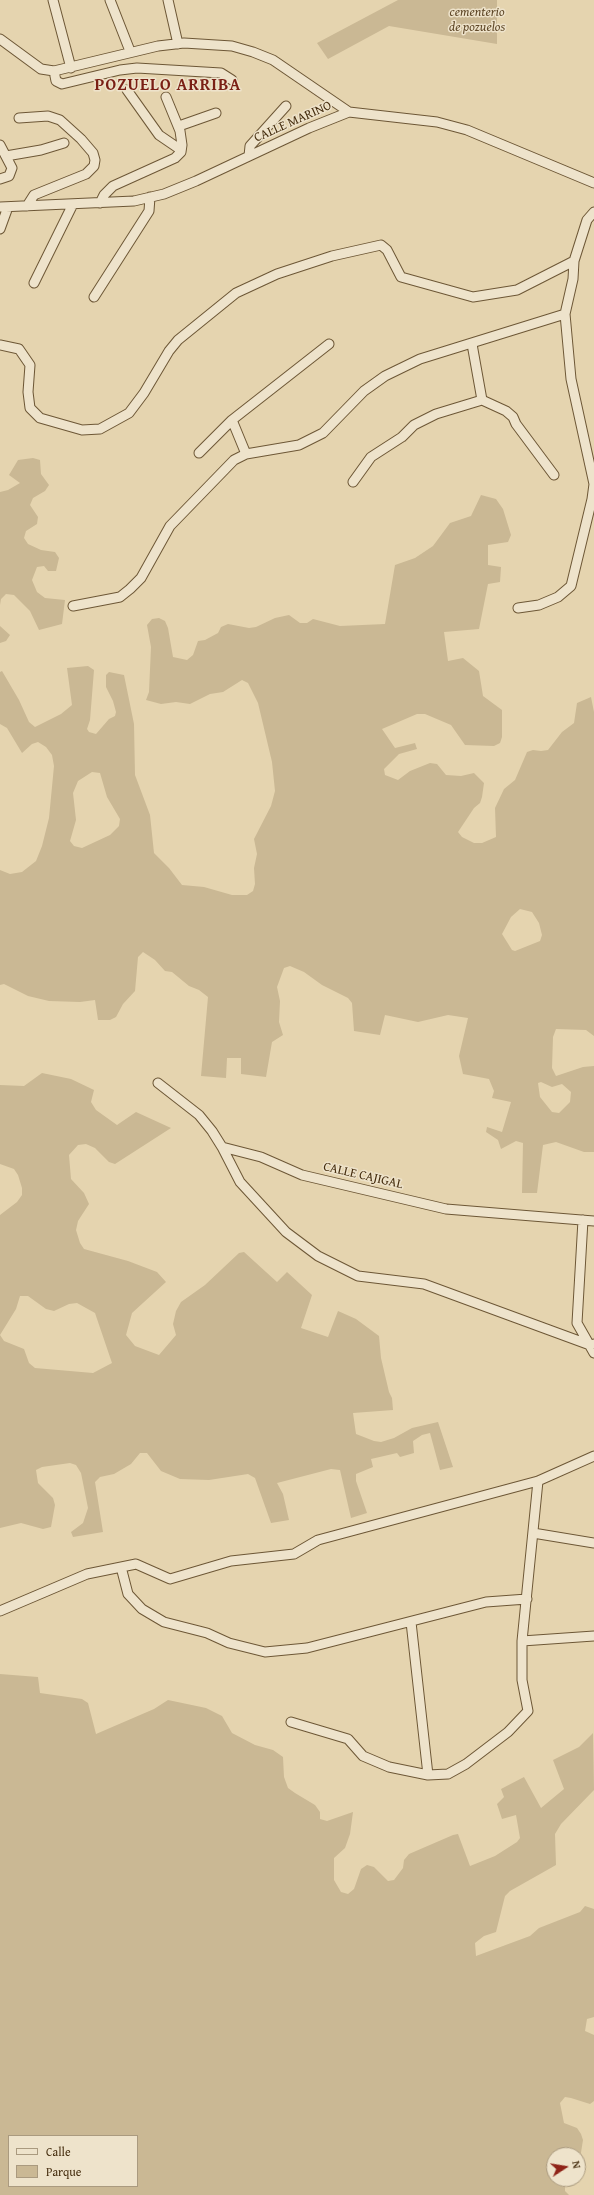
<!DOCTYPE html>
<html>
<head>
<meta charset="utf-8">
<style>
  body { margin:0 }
  #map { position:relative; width:594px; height:2195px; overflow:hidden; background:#e5d4af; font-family:"Gentium Book Plus",serif }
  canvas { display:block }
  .legend { position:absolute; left:8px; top:2135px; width:130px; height:52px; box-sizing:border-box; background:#eee3cb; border:1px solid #aa9a7f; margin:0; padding:5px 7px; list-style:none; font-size:12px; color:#452d0e }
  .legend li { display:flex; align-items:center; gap:8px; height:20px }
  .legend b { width:20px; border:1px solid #aa9a7f }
  .north { position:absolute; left:546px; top:2147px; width:40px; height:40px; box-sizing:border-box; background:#eee3cb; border:1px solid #aa9a7f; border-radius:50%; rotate:78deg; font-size:11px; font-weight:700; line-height:16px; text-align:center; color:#452d0e }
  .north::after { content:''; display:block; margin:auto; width:14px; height:18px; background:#8f2418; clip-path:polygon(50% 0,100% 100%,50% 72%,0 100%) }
</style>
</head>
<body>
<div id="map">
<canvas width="594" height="2195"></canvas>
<ul class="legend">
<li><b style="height:5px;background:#eee3cb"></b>Calle</li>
<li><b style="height:11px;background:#cab894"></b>Parque</li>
</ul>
<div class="north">N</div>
</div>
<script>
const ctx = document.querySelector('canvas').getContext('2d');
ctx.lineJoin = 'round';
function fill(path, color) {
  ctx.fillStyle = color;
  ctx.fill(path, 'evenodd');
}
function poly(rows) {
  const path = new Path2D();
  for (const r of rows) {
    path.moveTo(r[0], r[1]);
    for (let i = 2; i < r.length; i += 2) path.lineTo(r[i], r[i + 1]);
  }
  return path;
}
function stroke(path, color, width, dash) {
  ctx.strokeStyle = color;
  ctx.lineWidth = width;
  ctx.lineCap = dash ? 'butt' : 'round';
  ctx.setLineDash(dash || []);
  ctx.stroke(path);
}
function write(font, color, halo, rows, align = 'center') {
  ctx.font = font + ' "Gentium Book Plus",serif';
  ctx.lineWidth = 3;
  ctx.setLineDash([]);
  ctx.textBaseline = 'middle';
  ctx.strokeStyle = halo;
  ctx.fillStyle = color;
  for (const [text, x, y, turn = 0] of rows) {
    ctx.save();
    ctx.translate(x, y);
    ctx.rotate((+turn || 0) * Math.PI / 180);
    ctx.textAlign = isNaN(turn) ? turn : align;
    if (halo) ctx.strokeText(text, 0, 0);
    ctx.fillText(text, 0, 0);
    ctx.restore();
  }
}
const green = poly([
  [398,0,497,0,497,44,389,26,328,59,317,43],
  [33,458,40,460,41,474,49,485,45,491,33,498,30,505,38,517,37,524,26,531,24,538,28,544,41,550,55,552,59,558,56,571,48,571,44,566,37,567,32,580,37,592,45,598,65,600,62,624,39,630,30,611,14,595,6,594,1,599,0,605,0,492,8,490,20,483,9,475,18,460],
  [481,495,496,499,503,509,511,535,508,542,488,545,488,565,501,567,500,582,488,584,479,629,444,632,448,661,463,658,479,671,483,696,502,710,502,737,500,743,494,746,465,745,451,725,425,714,417,714,382,729,395,748,415,743,417,749,399,754,384,769,385,775,398,780,410,771,430,763,437,764,446,775,461,776,474,773,484,783,482,797,480,803,474,808,458,832,462,837,474,843,482,843,496,837,495,808,504,789,515,780,527,752,533,750,541,751,548,750,562,732,574,723,577,703,591,697,594,712,594,1036,586,1030,556,1029,553,1037,552,1068,556,1076,583,1067,594,1066,594,1152,584,1152,556,1142,543,1145,537,1193,522,1193,523,1143,516,1141,501,1149,498,1140,486,1132,487,1127,502,1132,511,1102,492,1098,494,1091,489,1079,463,1074,459,1056,468,1018,448,1015,418,1022,385,1015,380,1035,354,1031,352,1003,348,998,322,985,304,972,290,966,284,968,277,987,280,1001,279,1022,283,1035,272,1042,266,1077,241,1074,241,1058,227,1058,226,1078,201,1076,208,997,199,990,189,986,172,972,165,971,155,960,143,952,138,957,135,991,123,1004,116,1017,110,1020,98,1020,95,1000,80,1002,49,1001,28,996,4,984,0,985,0,870,10,874,22,872,36,861,42,846,49,818,54,766,52,755,46,747,38,742,32,744,22,753,7,728,0,724,0,672,2,671,19,700,29,722,35,727,61,714,72,705,67,668,88,666,94,670,90,720,87,729,89,732,96,734,109,719,115,716,116,712,113,701,106,687,106,675,109,672,124,675,134,724,135,775,150,815,154,853,169,868,182,885,204,887,232,895,247,895,253,891,255,884,254,868,257,854,254,839,271,806,275,791,272,762,258,703,248,683,242,680,223,692,210,694,190,704,176,702,161,704,146,700,149,692,151,647,147,625,152,619,159,618,165,621,168,628,173,657,187,660,193,655,198,641,205,640,218,633,221,627,228,624,249,628,256,627,275,618,289,615,300,623,307,623,313,619,340,626,385,624,395,565,415,558,433,546,450,523,471,516],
  [92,772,100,773,107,797,120,819,119,826,110,835,82,848,74,846,70,841,76,820,73,793,78,781],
  [520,909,532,912,539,923,542,935,540,941,515,951,512,950,502,934,511,917],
  [541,1082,552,1087,562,1084,571,1092,570,1102,559,1113,552,1112,540,1097,538,1083],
  [0,626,10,635,6,641,0,643],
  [42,1073,71,1079,94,1090,91,1102,96,1110,117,1125,136,1112,171,1128,115,1164,109,1162,95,1148,86,1144,78,1145,69,1155,71,1179,84,1193,89,1204,78,1221,76,1230,80,1243,84,1249,128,1261,157,1272,166,1282,132,1313,126,1335,135,1346,159,1355,176,1335,173,1324,176,1311,181,1302,205,1285,239,1253,244,1252,277,1282,287,1272,312,1295,301,1328,328,1337,338,1311,356,1319,379,1336,381,1358,389,1392,392,1398,393,1410,353,1413,356,1434,374,1441,381,1442,394,1438,412,1428,438,1422,453,1467,440,1470,430,1433,422,1435,413,1441,414,1453,400,1457,397,1453,371,1459,373,1467,356,1474,356,1481,367,1513,351,1518,340,1470,331,1469,277,1483,283,1494,289,1520,271,1523,255,1478,248,1474,209,1480,180,1479,161,1471,147,1453,140,1453,131,1464,114,1474,100,1477,95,1482,103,1532,73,1537,71,1532,83,1523,88,1508,81,1473,76,1465,70,1463,42,1467,36,1470,38,1483,53,1498,55,1505,51,1527,43,1529,21,1523,0,1528,0,1215,17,1202,22,1195,22,1188,18,1175,14,1169,0,1164,0,1085,24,1086],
  [20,1296,28,1296,46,1309,54,1311,69,1304,77,1303,95,1313,112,1363,93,1373,35,1368,29,1363,24,1349,4,1341,0,1335,16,1309],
  [0,1674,38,1677,40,1693,82,1699,88,1703,96,1734,154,1709,168,1700,206,1708,222,1716,232,1733,255,1745,273,1750,283,1757,284,1777,288,1788,295,1793,315,1805,320,1812,320,1819,327,1821,353,1812,350,1834,345,1848,334,1858,334,1880,341,1892,348,1894,354,1889,361,1869,367,1865,374,1867,388,1881,394,1880,403,1868,404,1860,409,1854,453,1835,458,1834,470,1866,495,1856,517,1842,520,1838,516,1815,502,1819,497,1804,504,1797,501,1789,524,1777,541,1808,564,1789,553,1760,579,1747,593,1733,594,1790,561,1824,555,1834,556,1865,510,1891,505,1896,496,1932,484,1936,475,1943,476,1956,530,1936,539,1928,580,1912,585,1906,594,1909,594,2017,587,2019,585,2031,594,2035,594,2101,590,2104,571,2098,565,2097,560,2103,564,2123,577,2128,581,2134,583,2140,578,2171,578,2155,554,2155,554,2179,570,2179,565,2184,565,2191,569,2195,0,2195],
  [9,2136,137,2136,137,2186,9,2186]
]);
const street = poly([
  [53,0,71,68],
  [110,0,130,51],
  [168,0,178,44],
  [0,39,41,69,54,71,158,46,184,43,232,46,253,52,273,60,349,112],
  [54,71,56,81,62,84,120,70,137,68,221,73,232,80],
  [127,90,159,135,181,150],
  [19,118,48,116,60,120,81,139,93,153,95,160,94,166,86,174,34,195,27,206],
  [179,126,216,113],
  [0,145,12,168,9,176,0,179],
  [6,156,41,150,64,143],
  [249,156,250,146,286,106],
  [100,203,104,195,113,186,175,158,181,152,182,145,180,131,166,97],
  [0,207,134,201,164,194,196,181,309,128,349,112,437,122,467,130,594,183],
  [0,229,8,207],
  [34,283,73,204],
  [94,297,149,211,150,197],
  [0,345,19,349,30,365,28,392,30,408,40,418,82,430,100,429,129,413,144,393,169,351,178,340,236,293,277,274,332,256,381,245,387,250,401,277,473,297,517,290,574,261],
  [482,400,506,411,513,417,516,424,554,475],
  [199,453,232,420],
  [246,454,232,420,329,344],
  [353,482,371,457,402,437,414,425,436,414,482,400,472,344],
  [73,606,120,597,130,589,141,578,170,526,234,460,246,454,299,445,323,433,364,391,385,376,420,359,565,314],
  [518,608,539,605,558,597,571,586,592,499,594,484,571,379,565,314,573,279,574,261,587,220,594,212],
  [158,1083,199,1115,212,1131,222,1147,261,1157,302,1175,446,1209,594,1221],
  [222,1147,240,1182,286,1232,318,1256,358,1276,424,1284,590,1345,594,1344],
  [583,1220,577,1323,594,1353],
  [533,1533,594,1543],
  [121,1567,128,1594,142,1609,164,1622,207,1633,229,1643,265,1652,307,1648,486,1602,527,1599],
  [0,1611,87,1574,136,1564,170,1579,231,1561,294,1554,318,1540,538,1481,594,1456],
  [411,1622,428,1775],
  [522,1641,594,1636],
  [291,1722,348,1739,363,1756,389,1767,428,1775,448,1774,466,1764,508,1732,528,1711,522,1680,522,1641,538,1481]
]);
const parkNames = [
  ["cementerio",477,13],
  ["de pozuelos",477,28]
];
const streetNames = [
  ["CALLE MARINO",293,122,-24],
  ["CALLE CAJIGAL",363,1176,13]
];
const districtNames = [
  ["POZUELO ARRIBA",168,86]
];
fill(green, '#cab894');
stroke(street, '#6d5736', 11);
stroke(street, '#eee3cb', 9);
write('italic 13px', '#604929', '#eee3cb', parkNames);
write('13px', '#452d0e', '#eee3cb', streetNames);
ctx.letterSpacing = '1px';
write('bold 17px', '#7a1f14', '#eee3cb', districtNames);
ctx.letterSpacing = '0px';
</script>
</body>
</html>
